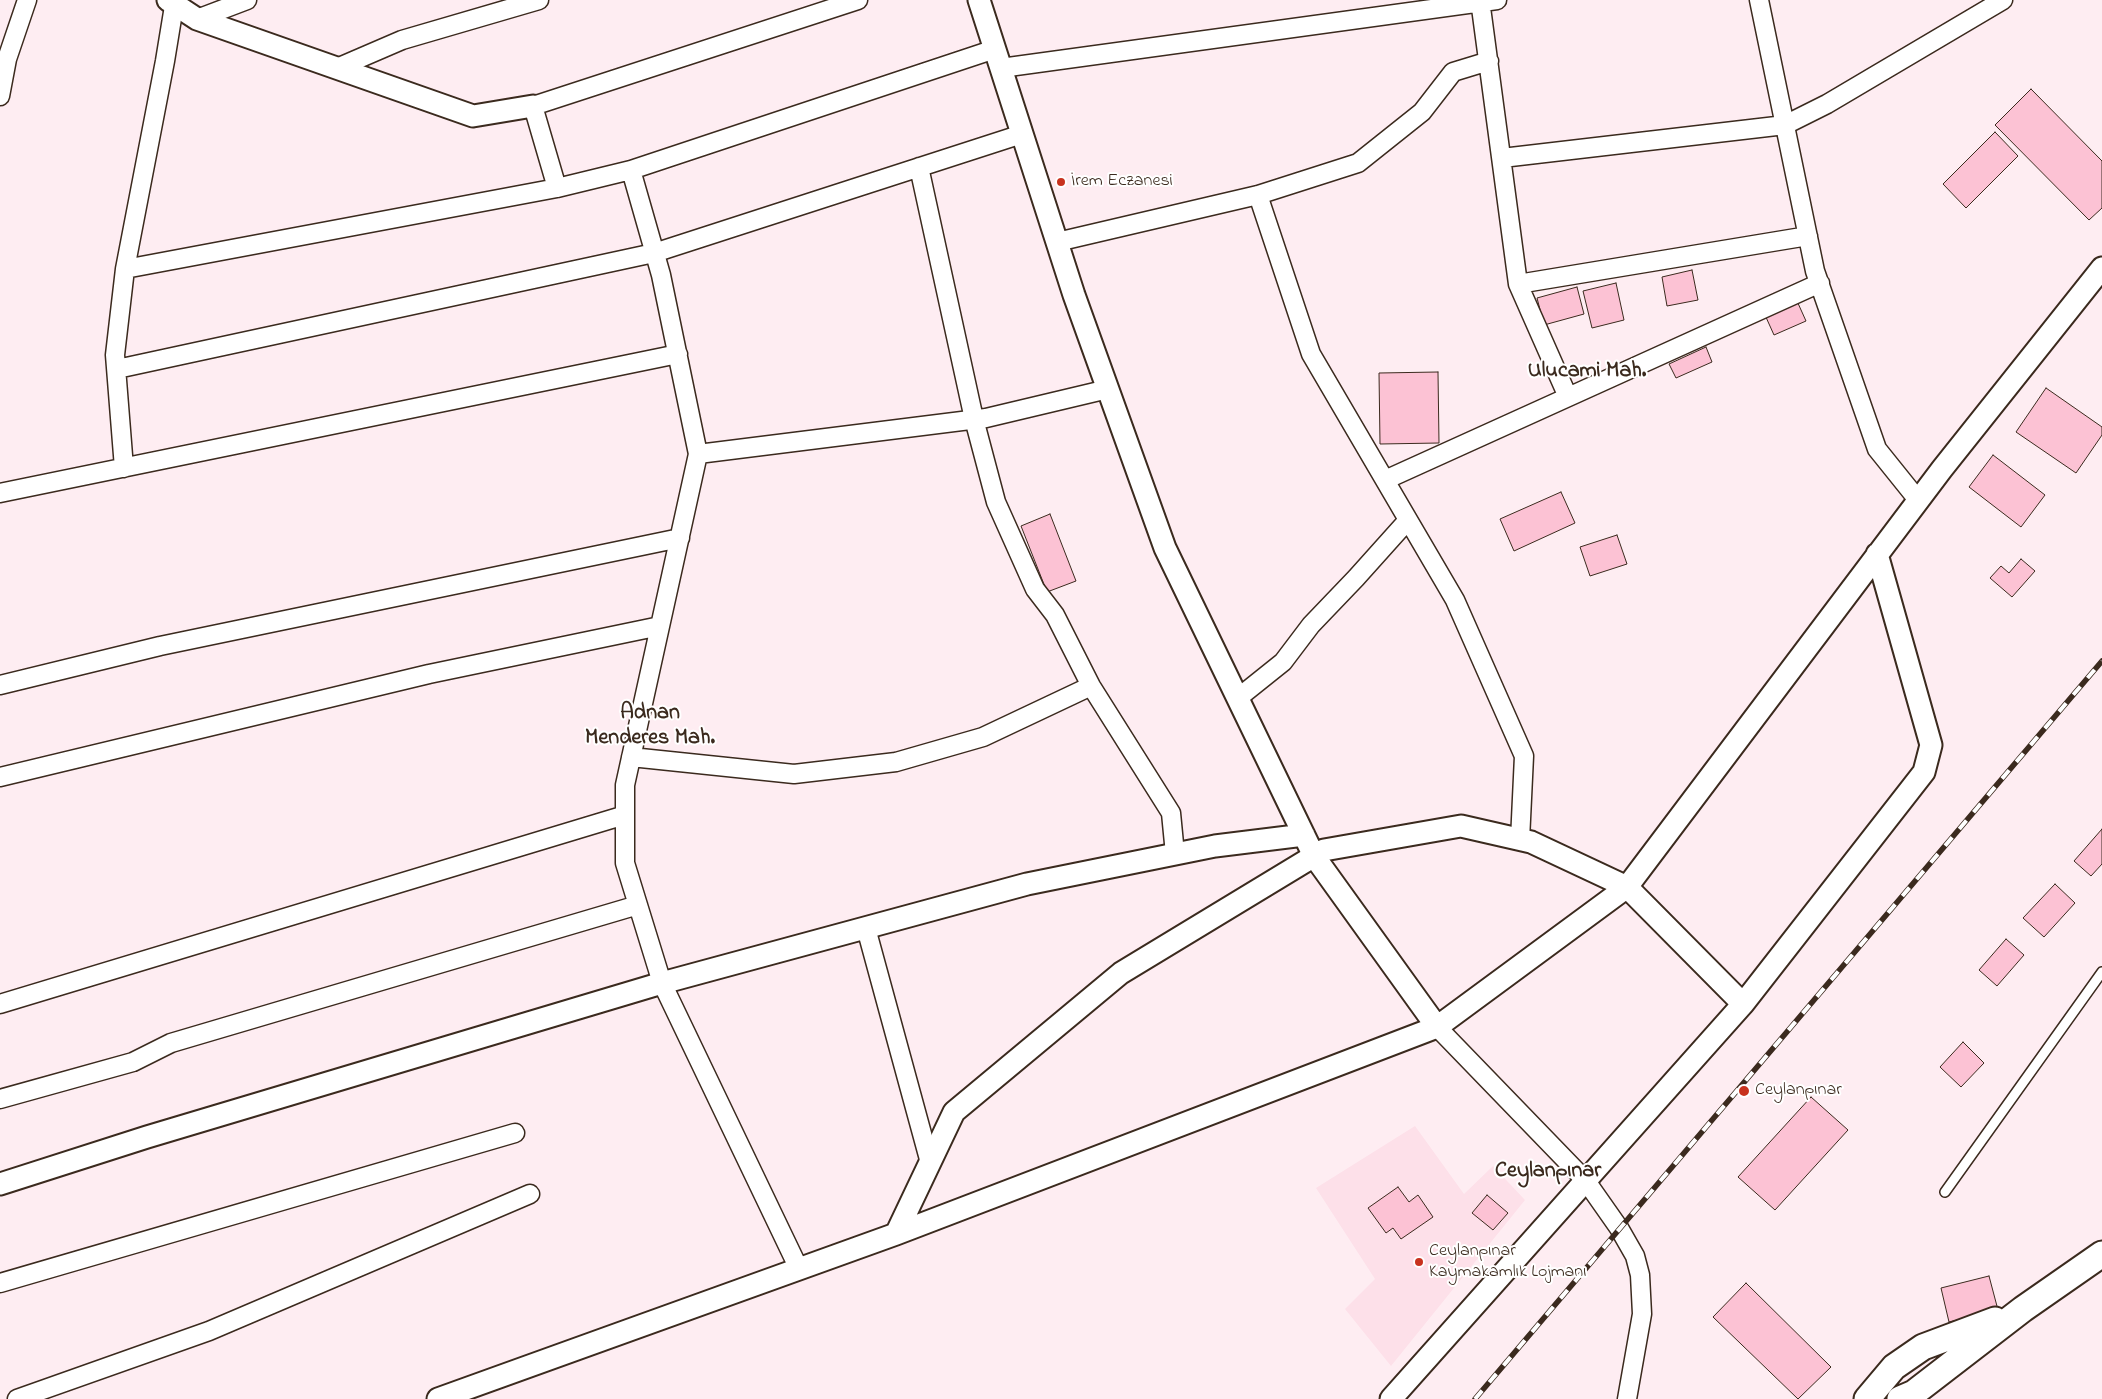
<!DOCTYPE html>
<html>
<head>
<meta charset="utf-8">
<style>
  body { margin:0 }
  canvas { display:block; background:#feedf2 }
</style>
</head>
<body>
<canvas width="2102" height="1399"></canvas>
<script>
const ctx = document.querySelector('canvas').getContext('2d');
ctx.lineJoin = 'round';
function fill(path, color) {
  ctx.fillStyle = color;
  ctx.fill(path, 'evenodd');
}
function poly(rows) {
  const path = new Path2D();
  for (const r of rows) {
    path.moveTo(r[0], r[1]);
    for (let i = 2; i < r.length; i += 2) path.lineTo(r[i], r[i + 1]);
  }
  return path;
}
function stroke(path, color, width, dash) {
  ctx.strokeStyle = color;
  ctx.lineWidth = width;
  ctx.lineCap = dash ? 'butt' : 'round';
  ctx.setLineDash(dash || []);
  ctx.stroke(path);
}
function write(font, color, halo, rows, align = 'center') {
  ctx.font = font + ' "Indie Flower",sans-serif';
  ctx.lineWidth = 4;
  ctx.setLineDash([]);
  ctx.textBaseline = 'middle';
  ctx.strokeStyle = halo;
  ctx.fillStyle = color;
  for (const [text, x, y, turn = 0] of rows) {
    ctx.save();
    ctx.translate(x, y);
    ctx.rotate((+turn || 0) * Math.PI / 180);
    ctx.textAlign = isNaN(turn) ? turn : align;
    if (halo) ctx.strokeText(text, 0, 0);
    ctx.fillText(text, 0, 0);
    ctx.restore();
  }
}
const built = poly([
  [1415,1126,1464,1194,1493,1166,1525,1200,1391,1366,1345,1309,1375,1279,1316,1188]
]);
const building = poly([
  [2031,89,2102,161,2102,208,2089,220,1995,125,2031,89],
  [1995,132,2018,156,1966,208,1943,184,1995,132],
  [1692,270,1698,300,1667,306,1662,277,1692,270],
  [1616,283,1624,320,1592,328,1583,291,1616,283],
  [1577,287,1584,314,1544,325,1537,298,1577,287],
  [1797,301,1806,321,1774,335,1765,315,1797,301],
  [1706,347,1712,362,1676,378,1669,364,1706,347],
  [1438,372,1439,443,1380,444,1379,373,1438,372],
  [2046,388,2102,427,2102,435,2076,473,2016,432,2046,388],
  [1993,455,2045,495,2021,527,1969,487,1993,455],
  [1561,492,1575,523,1514,551,1500,519,1561,492],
  [1050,514,1076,581,1047,592,1021,526,1050,514],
  [1617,535,1627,564,1590,576,1580,547,1617,535],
  [2021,559,2035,571,2012,597,1990,578,2001,566,2009,573,2021,559],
  [2102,829,2102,864,2091,876,2074,861,2102,829],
  [2055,884,2075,903,2044,937,2023,918,2055,884],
  [2006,939,2024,955,1997,986,1979,970,2006,939],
  [1963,1042,1984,1063,1961,1087,1940,1067,1963,1042],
  [1811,1097,1848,1130,1775,1210,1738,1177,1811,1097],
  [1398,1187,1409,1202,1418,1195,1433,1217,1401,1239,1393,1228,1386,1233,1368,1208,1398,1187],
  [1487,1195,1508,1213,1493,1230,1472,1213,1487,1195],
  [1989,1276,1998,1310,1949,1322,1941,1288,1989,1276],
  [1746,1283,1831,1367,1798,1399,1713,1317,1746,1283]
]);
const service = poly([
  [1945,1192,2102,972]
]);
const minor = poly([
  [1480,0,1518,284,1568,397],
  [1759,0,1815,271,1877,449,1918,500],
  [197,19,247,0],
  [337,68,402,40,539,0],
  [1001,68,1497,0],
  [0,96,7,59,27,0],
  [1502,158,1785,125,1827,104,2003,0],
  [919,167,974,419,996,502,1035,589,1055,615,1091,686,1171,813,1175,854],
  [631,170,661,275,698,454,625,785,625,863,662,983,799,1269],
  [557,188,533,106,858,0],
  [1258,195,1311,354,1455,600,1524,756,1520,840],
  [1057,242,1258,195,1358,163,1422,112,1453,72,1489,61],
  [125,269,557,188,631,170,995,49],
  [1518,284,1808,236],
  [117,369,654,253,1022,134],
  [698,454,986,418,1108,389],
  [124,468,115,355,125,269,165,61,175,0],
  [1385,480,1820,283],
  [0,493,678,354],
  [0,685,160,646,680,538],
  [1238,698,1283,662,1311,625,1356,578,1408,520],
  [631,757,794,774,896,762,983,737,1091,686],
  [0,777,429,674,660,626],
  [866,928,930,1163],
  [0,1004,625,815],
  [1437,1027,1586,1181,1619,1228,1635,1256,1640,1275,1642,1314,1627,1399],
  [0,1099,133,1062,171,1043,638,905],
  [0,1283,515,1133],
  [17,1399,209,1331,530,1194]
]);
const tertiary = poly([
  [168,0,197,19,473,116,533,106],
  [979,0,1074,295,1165,548,1314,856,1437,1027],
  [0,1184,147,1137,662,983,1027,884,1215,846,1304,835],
  [896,1234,954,1112,1121,973,1324,850,1461,826,1531,842,1627,887,1743,1004],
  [438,1399,896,1234,1437,1027,1627,887,1942,469,2102,268],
  [1391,1399,1743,1004,1924,772,1931,745,1877,554]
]);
const secondary = poly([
  [1867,1399,1894,1367,1923,1347,1995,1320],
  [1900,1399,1914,1393,2023,1309,2102,1254]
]);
const rail = poly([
  [1475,1399,2102,661]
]);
const markers = [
  [1061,182,5,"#c8321e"],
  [1744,1091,6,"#c8321e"],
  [1419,1262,5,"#c8321e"]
];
const poiNames = [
  ["İrem Eczanesi",1071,182],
  ["Ceylanpınar",1755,1091],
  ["Ceylanpınar",1429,1252],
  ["Kaymakamlık Lojmanı",1429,1273]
];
const districtNames = [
  ["Ulucami Mah.",1587,372],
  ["Adnan",650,714],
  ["Menderes Mah.",650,739],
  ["Ceylanpınar",1548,1172]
];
fill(built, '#fde0e9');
fill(building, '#fcc2d4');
stroke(building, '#3b2a1e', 1);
stroke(service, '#3b2a1e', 12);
stroke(minor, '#3b2a1e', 21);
stroke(tertiary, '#3b2a1e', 25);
stroke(secondary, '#3b2a1e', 29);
stroke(service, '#fff', 9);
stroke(minor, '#fff', 18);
stroke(tertiary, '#fff', 21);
stroke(secondary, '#fff', 25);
stroke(rail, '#3b2a1e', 5.5);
stroke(rail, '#fff', 4, [11]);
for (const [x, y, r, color] of markers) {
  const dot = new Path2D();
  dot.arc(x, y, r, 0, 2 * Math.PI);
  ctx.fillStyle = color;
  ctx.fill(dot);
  stroke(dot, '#fff', 2);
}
write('18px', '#3b2a1e', '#fff', poiNames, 'left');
write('bold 22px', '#3b2a1e', '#fff', districtNames);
</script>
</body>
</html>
